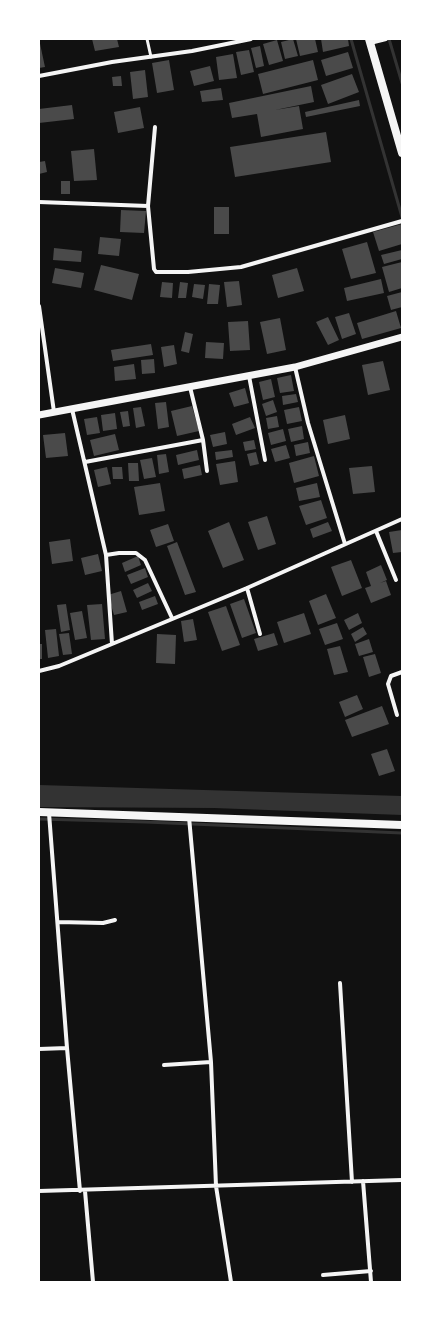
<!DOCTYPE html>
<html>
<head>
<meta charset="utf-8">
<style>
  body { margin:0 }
  #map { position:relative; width:441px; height:1321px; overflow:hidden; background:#111; font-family:Ubuntu,sans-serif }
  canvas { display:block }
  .frame { position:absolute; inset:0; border:40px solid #fff; pointer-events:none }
</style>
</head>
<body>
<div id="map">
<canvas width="441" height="1321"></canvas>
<div class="frame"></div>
</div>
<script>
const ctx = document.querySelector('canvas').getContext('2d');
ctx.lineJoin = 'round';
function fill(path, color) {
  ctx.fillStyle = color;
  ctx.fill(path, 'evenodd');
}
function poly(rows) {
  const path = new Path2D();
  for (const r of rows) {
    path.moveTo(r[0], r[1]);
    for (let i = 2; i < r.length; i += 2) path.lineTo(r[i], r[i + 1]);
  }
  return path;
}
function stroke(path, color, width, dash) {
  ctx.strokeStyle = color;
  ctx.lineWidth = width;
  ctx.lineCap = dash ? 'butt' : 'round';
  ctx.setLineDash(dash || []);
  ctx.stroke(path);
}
const water = poly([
  [39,785,402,796,402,815,214,808,39,807]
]);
const stream = poly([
  [351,39,402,217],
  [389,39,402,83],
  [39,819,146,822,402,833]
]);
const building = poly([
  [39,39,45,67,39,68],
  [92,39,117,39,119,47,95,51],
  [293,39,298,56,285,59,281,42],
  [296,39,315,39,318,52,300,56],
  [321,39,348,39,349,46,323,52],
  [277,40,283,61,269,65,263,44],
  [260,46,264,66,256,68,251,48],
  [249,50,254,72,241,75,236,52],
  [348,52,353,68,326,76,321,60],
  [233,54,237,78,219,80,216,57],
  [169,60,174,90,157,93,152,63],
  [313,60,318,80,263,94,258,74],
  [210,66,214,81,194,86,190,71],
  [145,70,148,97,133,99,130,72],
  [352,74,359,92,328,104,321,85],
  [121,76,122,86,113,86,112,77],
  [311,86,314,102,275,110,299,106,303,129,261,137,257,114,232,118,229,103],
  [221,88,223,100,202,102,200,91],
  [359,100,360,106,306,117,305,112],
  [72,105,74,119,39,123,39,109],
  [140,107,144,128,118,133,114,112],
  [326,132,331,162,235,177,230,147],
  [94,149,97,180,74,181,71,151],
  [45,161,47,172,39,174,39,162],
  [61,181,70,181,70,194,61,194],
  [214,207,229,207,229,234,214,234],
  [121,210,146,211,144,233,120,232],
  [402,224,402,244,379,251,373,232],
  [100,237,121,239,119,256,98,254],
  [367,242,376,273,351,279,342,249],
  [54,248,82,251,81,262,53,260],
  [402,250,402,259,384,264,381,255],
  [402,262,402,288,389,292,382,267],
  [101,265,139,274,132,300,94,290],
  [55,268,84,273,81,288,52,283],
  [297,268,304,291,278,298,272,275],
  [381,279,384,293,347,301,344,288],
  [239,281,242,305,227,307,224,282],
  [162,282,173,283,172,298,160,297],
  [180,282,188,283,186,298,178,298],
  [194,284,205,285,203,299,192,297],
  [209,284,220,285,218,304,207,304],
  [402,292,402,307,391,310,387,296],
  [396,311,401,328,362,339,357,323],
  [349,313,356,334,342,339,335,317],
  [328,317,339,340,328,345,316,322],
  [280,318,286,350,267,354,260,322],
  [248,321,250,350,230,351,228,322],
  [185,332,193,334,189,353,181,351],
  [206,342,224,343,223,359,205,358],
  [151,344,153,355,113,361,111,350],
  [174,345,177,364,164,367,161,347],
  [154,359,155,373,142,374,141,360],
  [383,361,390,390,368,395,362,365],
  [134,364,136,379,115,381,114,367],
  [291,375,294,391,280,393,277,378],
  [271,379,275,397,263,400,259,382],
  [245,388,249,403,234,407,229,393],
  [296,394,298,402,283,405,282,396],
  [273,400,277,412,266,416,262,404],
  [166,402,169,427,158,429,155,403],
  [192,406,199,431,177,436,171,411],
  [141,407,145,426,136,428,133,408],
  [299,407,302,421,287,424,284,410],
  [128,411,130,426,123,427,120,412],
  [115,413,117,429,103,431,101,415],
  [345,415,350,439,328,444,323,420],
  [277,416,279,427,268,429,266,418],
  [97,417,100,433,87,435,84,419],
  [250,417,255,428,236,435,232,424],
  [302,426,304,439,291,442,288,429],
  [283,429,286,441,271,445,268,433],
  [225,432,227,444,213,447,210,435],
  [65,433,68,456,46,458,43,435],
  [115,434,119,450,94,456,90,440],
  [254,440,256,449,245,451,243,442],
  [308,442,310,453,296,456,294,445],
  [286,445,290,458,275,462,271,449],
  [197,450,199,460,178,465,176,455],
  [232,450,233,457,216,460,215,452],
  [256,452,259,464,250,466,247,454],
  [166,454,169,472,159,474,157,455],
  [314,456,319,476,294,483,289,463],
  [152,458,156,477,144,479,140,460],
  [235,461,238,482,220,485,216,464],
  [128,463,138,463,139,481,129,481],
  [200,465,202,475,184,479,182,469],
  [372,466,375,492,353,494,349,468],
  [107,467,111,484,98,487,94,470],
  [112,467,122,467,123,479,113,479],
  [160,483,165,511,139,515,134,487],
  [317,483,320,497,299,501,296,488],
  [321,500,327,518,306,525,299,506],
  [267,516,276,544,258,550,248,522],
  [229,522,244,560,223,568,208,531],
  [328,522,332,531,313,538,310,529],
  [168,524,174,541,156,547,150,530],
  [402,530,402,552,393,553,389,532],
  [70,539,73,561,52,564,49,542],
  [177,542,196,592,185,595,167,546],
  [98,554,102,571,85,575,81,558],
  [138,556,141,565,125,572,122,563],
  [351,560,362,588,342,596,331,567],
  [381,565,387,580,380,583,386,581,391,595,371,603,365,588,371,586,366,572],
  [145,568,148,577,131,584,127,575],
  [148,583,152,591,137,598,133,590],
  [121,591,127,612,114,615,108,595],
  [326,594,336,618,318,625,309,601],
  [155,596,158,604,142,610,139,602],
  [244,599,256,633,242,638,230,604],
  [66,604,70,630,61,632,57,605],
  [102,604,105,639,91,640,87,605],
  [226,606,240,645,222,651,208,612],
  [82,611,87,638,75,640,70,613],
  [304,613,311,634,284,643,277,622],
  [358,613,362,623,349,630,344,620],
  [193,619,197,640,184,642,181,621],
  [337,623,343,639,325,645,319,629],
  [363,627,367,634,355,642,351,634],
  [56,629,59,656,48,658,45,630],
  [69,633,72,654,63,655,59,634],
  [274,633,278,645,258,651,254,639],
  [157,634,176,635,175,664,156,663],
  [369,639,373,652,359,656,355,644],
  [39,644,42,644,42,659,39,659],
  [340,646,348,672,334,675,327,649],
  [375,654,381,673,369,677,363,657],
  [357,695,363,709,345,717,339,702],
  [382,706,389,724,352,737,345,720],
  [387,749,395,771,379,776,371,754]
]);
const service = poly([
  [147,39,151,57]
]);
const minor = poly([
  [370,43,386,39],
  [39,76,112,62,192,51,251,39],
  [155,127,148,206,154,269,156,272,188,272,241,267,402,221],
  [39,202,148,206],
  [39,306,54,412],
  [295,367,308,423,345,544],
  [249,376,265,460],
  [190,387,203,440,207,471],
  [72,409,106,555,112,644],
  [85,462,203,440],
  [376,531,396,580],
  [106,555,119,553,136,553,145,560,172,618],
  [247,588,260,634],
  [39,671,59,666,247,588,402,519],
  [397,715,388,684,391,676,402,672],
  [49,813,67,1048,80,1191],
  [189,817,211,1062,216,1186,231,1282],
  [58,922,103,923,115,920],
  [340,983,352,1182],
  [39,1049,67,1048],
  [164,1065,211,1062],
  [363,1181,371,1282],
  [39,1191,402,1180],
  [85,1191,93,1282],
  [323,1275,371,1271]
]);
const tertiary = poly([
  [39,415,295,367,402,337]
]);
const secondary = poly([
  [369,39,402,153],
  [39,812,402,825]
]);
fill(water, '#333');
stroke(stream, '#333', 3);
fill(building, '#4a4a4a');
stroke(service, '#f5f5f5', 3);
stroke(minor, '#f5f5f5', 4);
stroke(tertiary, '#f5f5f5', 7);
stroke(secondary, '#f5f5f5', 8);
</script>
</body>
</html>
